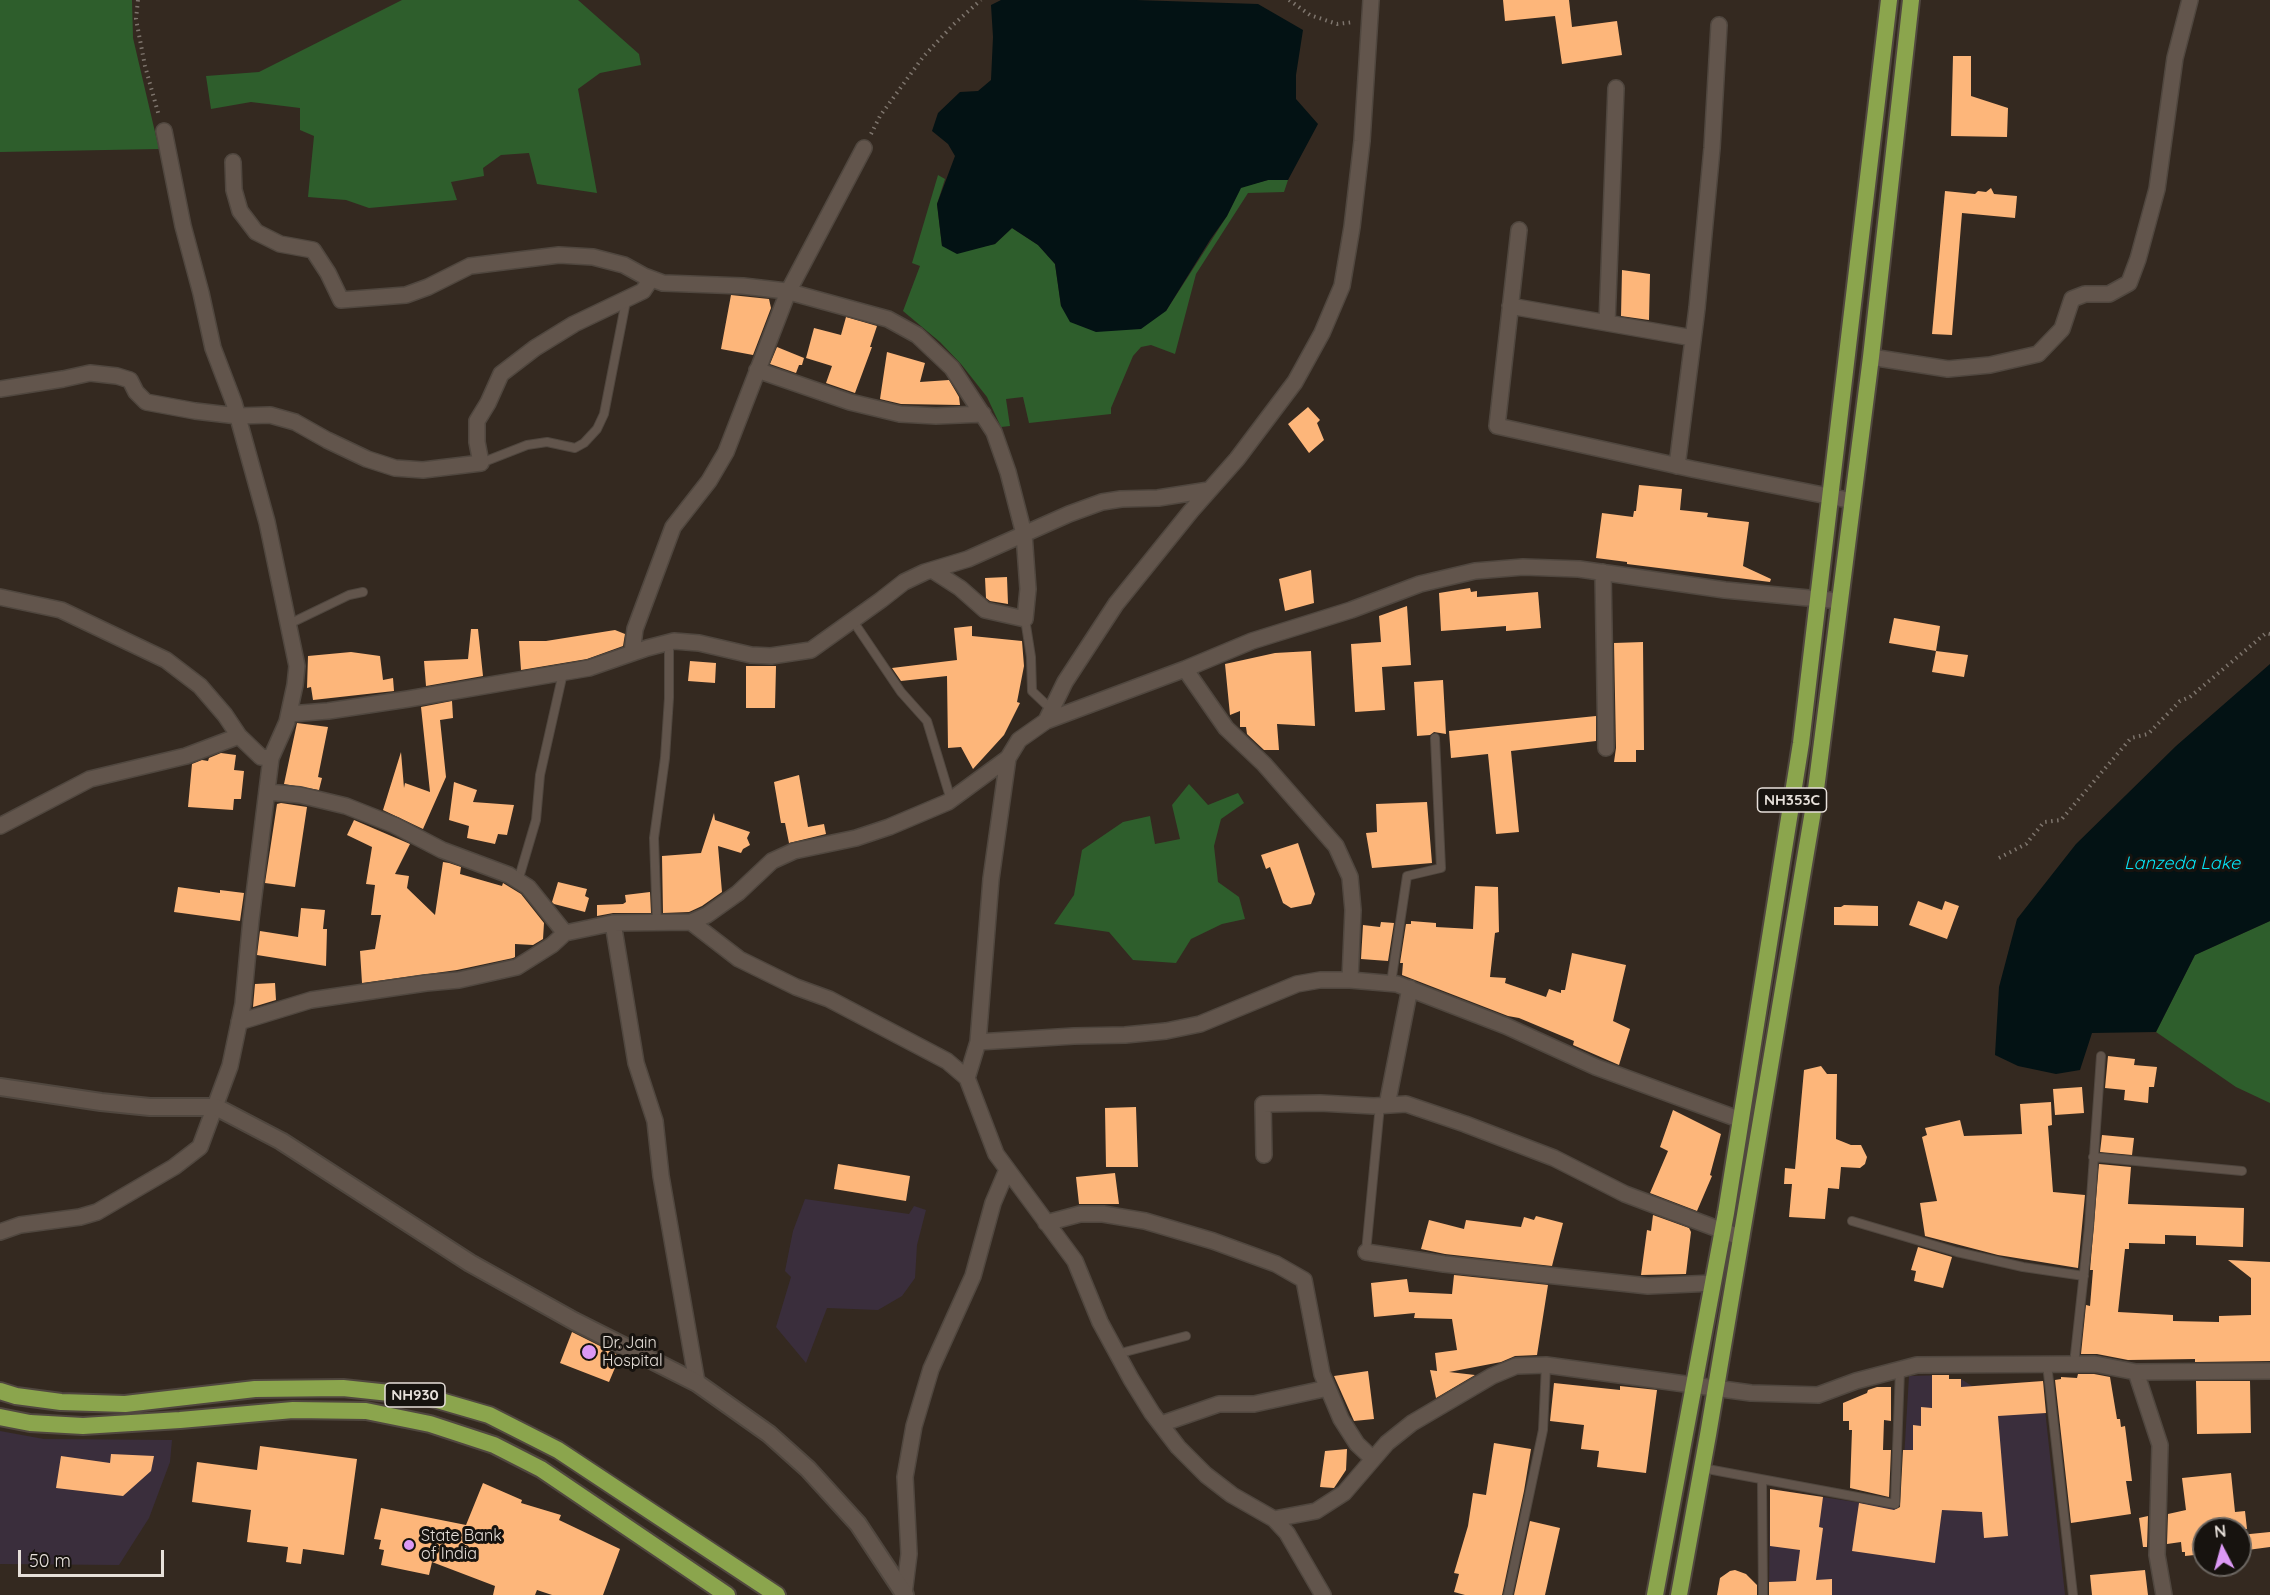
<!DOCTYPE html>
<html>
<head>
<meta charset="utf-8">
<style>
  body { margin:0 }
  #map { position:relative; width:2270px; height:1595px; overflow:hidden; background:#342920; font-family:Quicksand,sans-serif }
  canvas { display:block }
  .north { position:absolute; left:2192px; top:1517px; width:60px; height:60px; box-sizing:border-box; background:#17130f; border:2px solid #6a6560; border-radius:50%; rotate:354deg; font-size:16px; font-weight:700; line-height:24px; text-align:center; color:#e7e0da }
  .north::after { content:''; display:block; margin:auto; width:21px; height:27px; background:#dc99f5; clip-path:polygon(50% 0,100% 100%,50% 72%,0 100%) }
  .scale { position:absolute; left:18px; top:1550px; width:146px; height:27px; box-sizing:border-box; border:3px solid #e7e0da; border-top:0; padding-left:8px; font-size:18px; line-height:21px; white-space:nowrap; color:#e7e0da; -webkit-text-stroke:4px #17130f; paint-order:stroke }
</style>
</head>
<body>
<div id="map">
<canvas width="2270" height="1595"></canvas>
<div class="north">N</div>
<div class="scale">50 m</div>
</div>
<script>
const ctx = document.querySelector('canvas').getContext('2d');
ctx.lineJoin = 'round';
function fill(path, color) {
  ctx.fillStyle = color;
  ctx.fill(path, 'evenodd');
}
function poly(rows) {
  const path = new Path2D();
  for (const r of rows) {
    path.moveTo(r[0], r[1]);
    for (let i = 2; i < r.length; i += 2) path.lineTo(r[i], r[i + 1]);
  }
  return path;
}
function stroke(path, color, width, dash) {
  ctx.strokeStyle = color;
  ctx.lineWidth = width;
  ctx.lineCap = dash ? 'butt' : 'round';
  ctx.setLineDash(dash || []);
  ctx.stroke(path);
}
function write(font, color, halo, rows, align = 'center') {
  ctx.font = font + ' Quicksand,sans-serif';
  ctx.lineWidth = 6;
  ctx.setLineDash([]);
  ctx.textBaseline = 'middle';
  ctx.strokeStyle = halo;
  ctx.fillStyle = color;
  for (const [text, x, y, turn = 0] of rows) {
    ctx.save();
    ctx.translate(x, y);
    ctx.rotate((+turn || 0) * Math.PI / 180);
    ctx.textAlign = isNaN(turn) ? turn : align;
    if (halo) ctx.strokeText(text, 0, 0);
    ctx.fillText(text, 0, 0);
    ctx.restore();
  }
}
const commercial = poly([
  [805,1199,909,1214,914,1206,926,1210,917,1245,915,1278,902,1296,878,1310,827,1308,806,1363,776,1327,791,1277,785,1271,793,1231],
  [1949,1375,1949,1379,1961,1379,1972,1386,2042,1382,2065,1595,1769,1595,1770,1489,1901,1509,1909,1376],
  [0,1431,44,1439,172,1440,170,1462,149,1518,119,1565,0,1564]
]);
const green = poly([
  [0,0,132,0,133,38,159,149,0,152],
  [402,0,578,0,639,54,641,65,600,73,578,89,597,193,537,184,529,153,501,155,483,168,484,176,451,182,457,200,369,208,346,200,308,197,314,136,300,130,300,108,251,102,211,109,206,76,259,72],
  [938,175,945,179,937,204,942,246,980,247,995,244,1012,228,1038,245,1055,264,1061,306,1166,311,1227,216,1241,187,1268,180,1288,180,1284,192,1248,193,1196,274,1175,354,1151,345,1141,347,1133,356,1111,408,1111,414,1029,423,1023,397,1006,399,1010,426,1001,427,987,397,961,364,940,342,903,311,920,266,912,263],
  [1189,784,1208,805,1238,793,1244,803,1221,819,1214,846,1218,882,1239,897,1245,919,1222,924,1191,939,1176,963,1133,960,1109,932,1054,924,1074,895,1082,850,1123,822,1150,816,1155,844,1180,839,1172,805],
  [2270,921,2270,1103,2236,1087,2156,1032,2195,955]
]);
const water = poly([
  [1001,0,1136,0,1258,4,1303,30,1296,75,1296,99,1318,124,1288,180,1268,180,1241,188,1227,216,1210,240,1166,311,1141,329,1096,332,1070,322,1061,306,1055,264,1038,245,1012,228,995,244,957,254,942,246,937,204,955,156,948,144,932,131,938,113,960,92,978,91,991,80,993,37,991,5],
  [2270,664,2270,921,2195,955,2156,1032,2092,1033,2080,1070,2056,1074,2018,1066,1995,1055,1999,987,2017,919,2076,844,2176,746]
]);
const building = poly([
  [1503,0,1569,0,1572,27,1617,21,1622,55,1562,64,1555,16,1505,21],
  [1953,56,1971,56,1971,96,2008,108,2007,137,1951,136],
  [1991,188,1994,194,2017,196,2015,218,1962,213,1952,335,1932,334,1945,191,1975,194,1978,191,1986,192],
  [1622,270,1650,274,1649,320,1621,316],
  [731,295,769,299,771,308,753,355,721,349],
  [846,317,877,326,870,347,872,347,855,393,826,383,832,366,806,358,814,328,841,335],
  [777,347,804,358,802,365,799,365,796,373,770,364],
  [887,352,925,363,920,382,949,380,959,397,960,405,901,404,880,399],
  [1308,407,1320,420,1317,423,1324,440,1309,453,1288,424],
  [1639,485,1682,489,1680,510,1708,513,1707,517,1749,522,1743,566,1771,579,1770,582,1627,564,1627,562,1596,558,1602,513,1633,517,1634,511,1636,511],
  [1311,570,1314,603,1285,611,1279,579],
  [1007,577,1008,604,990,601,986,598,985,578],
  [1470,588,1471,592,1477,591,1477,597,1538,592,1541,628,1506,631,1506,626,1441,631,1439,593],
  [1407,606,1411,665,1382,667,1385,710,1355,712,1351,644,1381,642,1379,616],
  [1894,618,1940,626,1936,651,1889,643],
  [972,626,972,636,1022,641,1024,666,1017,702,1020,703,1004,735,973,769,961,747,948,748,947,676,901,681,892,668,957,660,954,628],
  [471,629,478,629,483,676,426,686,424,661,468,659],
  [615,630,625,634,623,646,587,659,521,670,519,641,546,641],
  [1643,642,1644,750,1636,750,1636,762,1614,762,1616,748,1614,643],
  [1311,651,1315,726,1277,724,1279,750,1264,750,1247,734,1246,727,1240,727,1240,711,1230,715,1225,664,1275,653],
  [1936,651,1968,655,1964,677,1932,672],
  [351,652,380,656,383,680,393,678,394,691,313,700,311,687,307,688,308,656],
  [690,661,716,663,715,683,688,681],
  [746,666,776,666,775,708,746,708],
  [1443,680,1446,734,1434,732,1430,735,1417,736,1414,682],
  [452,701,453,718,440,720,446,777,423,829,383,810,401,752,404,788,405,783,430,792,421,707],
  [1596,716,1596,741,1511,751,1519,832,1496,834,1488,754,1451,758,1449,731],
  [297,723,328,727,318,777,322,778,319,790,284,784],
  [221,753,236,755,234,770,244,771,241,799,234,799,233,810,188,807,192,764,202,760,208,761,209,758],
  [799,775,808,827,824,824,826,834,789,843,785,823,781,823,774,782],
  [454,782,477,790,473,802,514,805,507,835,498,834,495,844,467,838,469,826,449,820],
  [1427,802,1432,863,1372,868,1366,833,1377,832,1376,804],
  [281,803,307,807,295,887,265,883,277,804],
  [714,813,715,820,750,832,747,838,750,845,743,849,741,853,718,846,722,892,702,906,689,912,663,913,662,856,701,853],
  [354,820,410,844,395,874,409,876,407,888,435,915,443,862,449,863,461,867,460,874,502,886,503,883,521,894,544,923,543,939,533,945,515,944,515,957,513,958,457,970,362,983,360,951,375,949,381,915,371,915,375,885,366,884,372,847,347,835],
  [1298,843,1315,894,1311,904,1291,908,1283,903,1270,867,1266,869,1261,855],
  [558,882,587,889,585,896,589,898,585,912,554,904,552,902],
  [1475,886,1498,887,1499,932,1495,933,1490,977,1506,978,1505,983,1546,997,1549,989,1561,993,1561,990,1565,990,1572,953,1626,965,1613,1021,1630,1029,1619,1065,1573,1045,1574,1041,1519,1018,1508,1016,1402,975,1403,963,1400,963,1406,924,1411,924,1411,921,1436,923,1436,927,1473,929],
  [178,887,220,893,220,890,244,893,240,921,174,912],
  [650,892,651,913,613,913,597,916,597,905,623,904,626,902,625,895],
  [1918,901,1942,910,1945,901,1959,906,1947,939,1909,925],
  [1844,905,1878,906,1878,926,1834,925,1834,907,1841,907],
  [301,908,325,910,323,929,327,929,326,966,257,955,260,931,298,937],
  [1381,922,1394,923,1388,961,1361,959,1363,925,1380,927],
  [275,983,276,1000,253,1007,255,984],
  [2108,1056,2135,1059,2134,1065,2157,1067,2154,1087,2149,1087,2148,1103,2124,1100,2125,1090,2105,1088],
  [1821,1066,1827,1074,1837,1074,1836,1139,1851,1145,1861,1145,1867,1157,1865,1164,1860,1168,1841,1167,1839,1189,1828,1188,1825,1219,1789,1217,1792,1184,1784,1184,1785,1168,1795,1169,1804,1070],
  [2082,1087,2084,1113,2055,1115,2053,1089],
  [2051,1102,2052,1125,2048,1126,2053,1192,2085,1195,2078,1268,1998,1255,1925,1236,1920,1203,1937,1201,1922,1137,1927,1135,1925,1128,1960,1120,1964,1136,2022,1134,2020,1104],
  [1136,1107,1138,1167,1106,1167,1105,1108],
  [1673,1110,1721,1134,1710,1175,1712,1176,1697,1211,1650,1193,1668,1151,1660,1147],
  [2102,1135,2134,1138,2132,1155,2100,1152],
  [838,1164,910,1176,906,1201,834,1189],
  [2099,1164,2131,1167,2128,1204,2244,1208,2243,1247,2196,1245,2196,1236,2165,1235,2165,1244,2129,1243,2129,1249,2125,1249,2118,1312,2173,1315,2173,1321,2219,1322,2219,1316,2251,1315,2251,1278,2228,1260,2270,1262,2270,1361,2195,1362,2195,1359,2128,1360,2097,1354,2081,1354,2086,1305,2090,1306,2093,1270,2090,1270],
  [1115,1173,1119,1204,1079,1204,1076,1177],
  [1653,1215,1689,1228,1691,1232,1686,1274,1641,1275,1647,1230,1651,1231],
  [1536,1216,1563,1223,1552,1266,1445,1254,1421,1249,1429,1220,1464,1229,1466,1220,1521,1227,1524,1217,1534,1220],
  [1918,1247,1952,1257,1943,1288,1914,1281,1916,1271,1911,1270],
  [1454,1275,1548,1285,1537,1355,1515,1356,1501,1362,1449,1372,1475,1375,1436,1398,1430,1370,1437,1371,1435,1353,1457,1350,1452,1319,1414,1318,1415,1313,1374,1317,1371,1283,1407,1279,1409,1292,1452,1294],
  [572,1332,620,1356,609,1382,560,1363],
  [1368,1371,1374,1419,1354,1421,1334,1376],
  [2078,1374,2094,1374,2110,1377,2117,1419,2120,1419,2121,1427,2125,1426,2132,1481,2126,1481,2131,1514,2071,1523,2055,1380,2061,1379,2061,1377,2077,1378],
  [1932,1375,1949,1375,1949,1379,1961,1379,1961,1387,2043,1381,2046,1413,1998,1416,2008,1536,1984,1538,1982,1512,1942,1510,1935,1563,1852,1551,1859,1503,1894,1510,1900,1507,1903,1450,1913,1450,1913,1425,1921,1426,1921,1407,1932,1408],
  [2196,1381,2250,1381,2251,1433,2197,1434],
  [1554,1383,1620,1390,1620,1386,1657,1390,1646,1473,1597,1467,1599,1451,1581,1449,1584,1425,1550,1421],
  [1877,1387,1891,1387,1891,1421,1884,1420,1883,1450,1891,1450,1889,1497,1850,1488,1852,1430,1849,1430,1849,1421,1843,1421,1843,1403,1867,1393,1868,1390],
  [1494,1443,1531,1449,1524,1491,1502,1595,1465,1595,1454,1592,1459,1574,1454,1573,1468,1526,1473,1493,1486,1495],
  [260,1446,357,1459,344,1555,303,1549,301,1564,286,1562,288,1547,247,1542,251,1510,192,1502,197,1462,257,1470],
  [1347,1449,1346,1470,1334,1488,1320,1487,1325,1451],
  [111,1454,154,1456,151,1471,123,1496,56,1488,61,1456,110,1463],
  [2231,1473,2235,1512,2245,1511,2247,1529,2204,1529,2204,1554,2185,1556,2185,1552,2182,1552,2181,1542,2167,1544,2168,1514,2186,1510,2182,1478],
  [483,1483,522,1500,521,1503,561,1515,559,1520,620,1549,603,1595,552,1595,537,1590,535,1595,493,1595,495,1586,432,1562,429,1575,381,1565,384,1550,379,1549,381,1540,374,1539,381,1508,466,1525],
  [1770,1489,1823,1497,1819,1527,1823,1528,1816,1580,1832,1579,1832,1595,1769,1595,1769,1582,1796,1581,1800,1550,1770,1546],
  [2148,1516,2147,1547,2143,1547,2139,1518],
  [1530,1521,1560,1528,1545,1595,1514,1595],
  [2270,1532,2270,1547,2240,1551,2240,1535],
  [1735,1570,1746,1574,1757,1585,1757,1595,1717,1595,1720,1578,1730,1571],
  [2145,1570,2148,1595,2092,1595,2090,1575]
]);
const path = poly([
  [138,0,136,19,145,66,159,116],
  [1289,0,1310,15,1337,24,1354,22],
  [871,134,880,116,923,57,953,25,981,0],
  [1999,858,2026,844,2044,822,2061,820,2131,738,2148,734,2180,701,2190,697,2266,633,2270,634]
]);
const service = poly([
  [481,463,527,445,547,442,575,448,584,443,597,429,604,414,626,301],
  [1025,619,1031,657,1032,691,1052,710],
  [853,621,901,692,927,721,951,800],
  [289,624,349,595,363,592],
  [518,881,536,820,540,775,563,673],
  [657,923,654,838,665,758,669,698,669,643],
  [1391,983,1407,876,1441,868,1435,738],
  [2093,1157,2242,1171],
  [1852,1221,1957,1252,2023,1267,2084,1276],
  [1366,1252,1380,1105],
  [1117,1354,1186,1336],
  [2047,1364,2073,1595],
  [2074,1364,2089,1227,2101,1056],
  [1702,1468,1895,1504,1900,1370],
  [1762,1481,1763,1595],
  [1508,1595,1543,1430,1546,1365]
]);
const minor = poly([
  [233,162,234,190,240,211,256,232,280,244,313,250,328,273,341,300,406,295,428,287,470,266,559,255,593,257,624,265,644,276,663,283,743,286,786,291,888,319,917,335,952,368,994,432,1008,472,1024,534,1028,589,1025,619,985,610,960,588,932,570],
  [1519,230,1497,426,1692,469,1853,501],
  [1510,306,1693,338],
  [1607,323,1616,88],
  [1871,357,1948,369,1990,365,2038,354,2062,329,2072,299,2085,294,2109,294,2129,283,2138,259,2157,189,2175,58,2190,0],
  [757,370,850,402,900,414,936,416,983,414],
  [0,389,63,379,90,373,117,376,130,380,136,392,146,402,195,411,238,416,270,415,295,422,327,440,367,459,395,468,423,470,481,463,477,442,477,421,488,403,501,374,535,348,574,324,643,291,651,279],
  [1677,466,1697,308,1712,148,1719,25],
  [1603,572,1606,748],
  [0,597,61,610,166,660,200,686,225,715,239,736,261,757,271,758],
  [632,653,635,629,673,527,709,481,726,452,788,292,864,148],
  [1185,669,1226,728,1264,764,1336,846,1350,877,1353,910,1350,980],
  [289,714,328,711,408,699,589,668,647,648,674,641,699,643,751,655,771,656,811,650,881,600,904,582,925,572,968,559,1069,514,1102,502,1121,499,1158,498,1209,490],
  [1046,721,1065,682,1116,604,1191,511,1237,459,1295,382,1322,333,1342,286,1352,227,1362,141,1371,0],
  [268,792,300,795,346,806,394,825,442,850,509,875,528,887,565,933],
  [0,826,90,779,186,756,239,736],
  [691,922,739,959,796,987,829,999,947,1061,967,1078,996,1154,1075,1261,1100,1322,1131,1379,1152,1413,1178,1447,1206,1475,1232,1495,1274,1519,1287,1533,1323,1595],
  [613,923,636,1063,655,1121,661,1176,697,1383],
  [239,1022,311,1000,426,983,459,980,517,967,552,945,565,933,613,923,691,922,707,915,738,893,772,861,794,851,856,838,889,827,948,802,1008,758,1019,740,1046,721,1185,669,1252,641,1351,610,1420,584,1475,571,1523,567,1579,569,1725,590,1840,601],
  [978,1042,1074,1036,1125,1035,1166,1031,1200,1024,1297,984,1320,980,1350,980,1397,984,1506,1026,1596,1067,1741,1120],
  [967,1078,978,1042,991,879,1008,758],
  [1387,1105,1410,988],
  [1264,1155,1263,1104,1320,1103,1374,1106,1406,1104,1465,1124,1554,1158,1625,1194,1742,1238],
  [1046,1223,1080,1214,1103,1214,1145,1221,1213,1241,1276,1264,1304,1280,1322,1374,1341,1419,1357,1444,1373,1459],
  [0,1232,20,1225,80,1217,97,1212,174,1167,200,1147,230,1066,243,1004,251,919,271,758,287,722,295,685,297,666,267,522,234,403,213,348,201,293,183,226,164,131],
  [1366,1252,1444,1264,1648,1286,1713,1283],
  [1161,1424,1219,1404,1254,1404,1328,1388],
  [1274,1519,1316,1511,1344,1493,1387,1443,1412,1423,1492,1376,1516,1366,1546,1365,1751,1393,1818,1395,1856,1381,1917,1365,2095,1364,2136,1372],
  [904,1594,909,1554,905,1477,914,1426,931,1369,973,1276,993,1203,1007,1170],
  [2164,1595,2157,1555,2160,1445,2136,1372,2270,1371]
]);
const tertiary = poly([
  [0,1087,101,1102,150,1107,216,1107,281,1141,470,1263,574,1321,697,1383,769,1434,808,1469,858,1524,905,1595]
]);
const trunk = poly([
  [0,1391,16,1396,61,1402,125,1404,255,1389,343,1388,427,1397,489,1415,558,1450,777,1595],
  [0,1417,30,1423,83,1426,180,1420,293,1410,366,1411,430,1424,494,1445,541,1469,727,1595],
  [1655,1595,1726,1213,1801,743,1889,0],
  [1679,1595,1708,1435,1814,805,1871,357,1911,0]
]);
const markers = [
  [589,1352,8,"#dc99f5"],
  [409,1545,6,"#dc99f5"]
];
const shields = [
  [1792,800,69],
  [415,1395,60]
];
const shieldNames = [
  ["NH353C",1792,800],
  ["NH930",415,1395]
];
const poiNames = [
  ["Dr. Jain",602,1343],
  ["Hospital",602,1361],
  ["State Bank",421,1536],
  ["of India",421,1554]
];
const waterNames = [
  ["Lanzeda Lake",2182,864]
];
fill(commercial, '#3a2e3c');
fill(green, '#2e5e2c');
fill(water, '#031214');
fill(building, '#fdb67a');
stroke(service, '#50473f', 10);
stroke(minor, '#50473f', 18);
stroke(tertiary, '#50473f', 20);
stroke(trunk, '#50473f', 20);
stroke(path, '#7e756d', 4, [1.5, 4.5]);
stroke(service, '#62554c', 8);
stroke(minor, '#62554c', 15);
stroke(tertiary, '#62554c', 16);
stroke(trunk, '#8ba54d', 16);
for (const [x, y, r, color] of markers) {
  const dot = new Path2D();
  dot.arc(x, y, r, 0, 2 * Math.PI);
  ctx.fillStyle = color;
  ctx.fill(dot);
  stroke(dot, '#17130f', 2);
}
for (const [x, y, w] of shields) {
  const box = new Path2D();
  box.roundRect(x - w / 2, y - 12, w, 24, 4.5);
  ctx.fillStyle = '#17130f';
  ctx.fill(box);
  stroke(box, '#e7e0da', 1.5);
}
write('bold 15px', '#e7e0da', null, shieldNames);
write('16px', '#e7e0da', '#17130f', poiNames, 'left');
write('italic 18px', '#06e3f5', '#17130f', waterNames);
</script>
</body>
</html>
